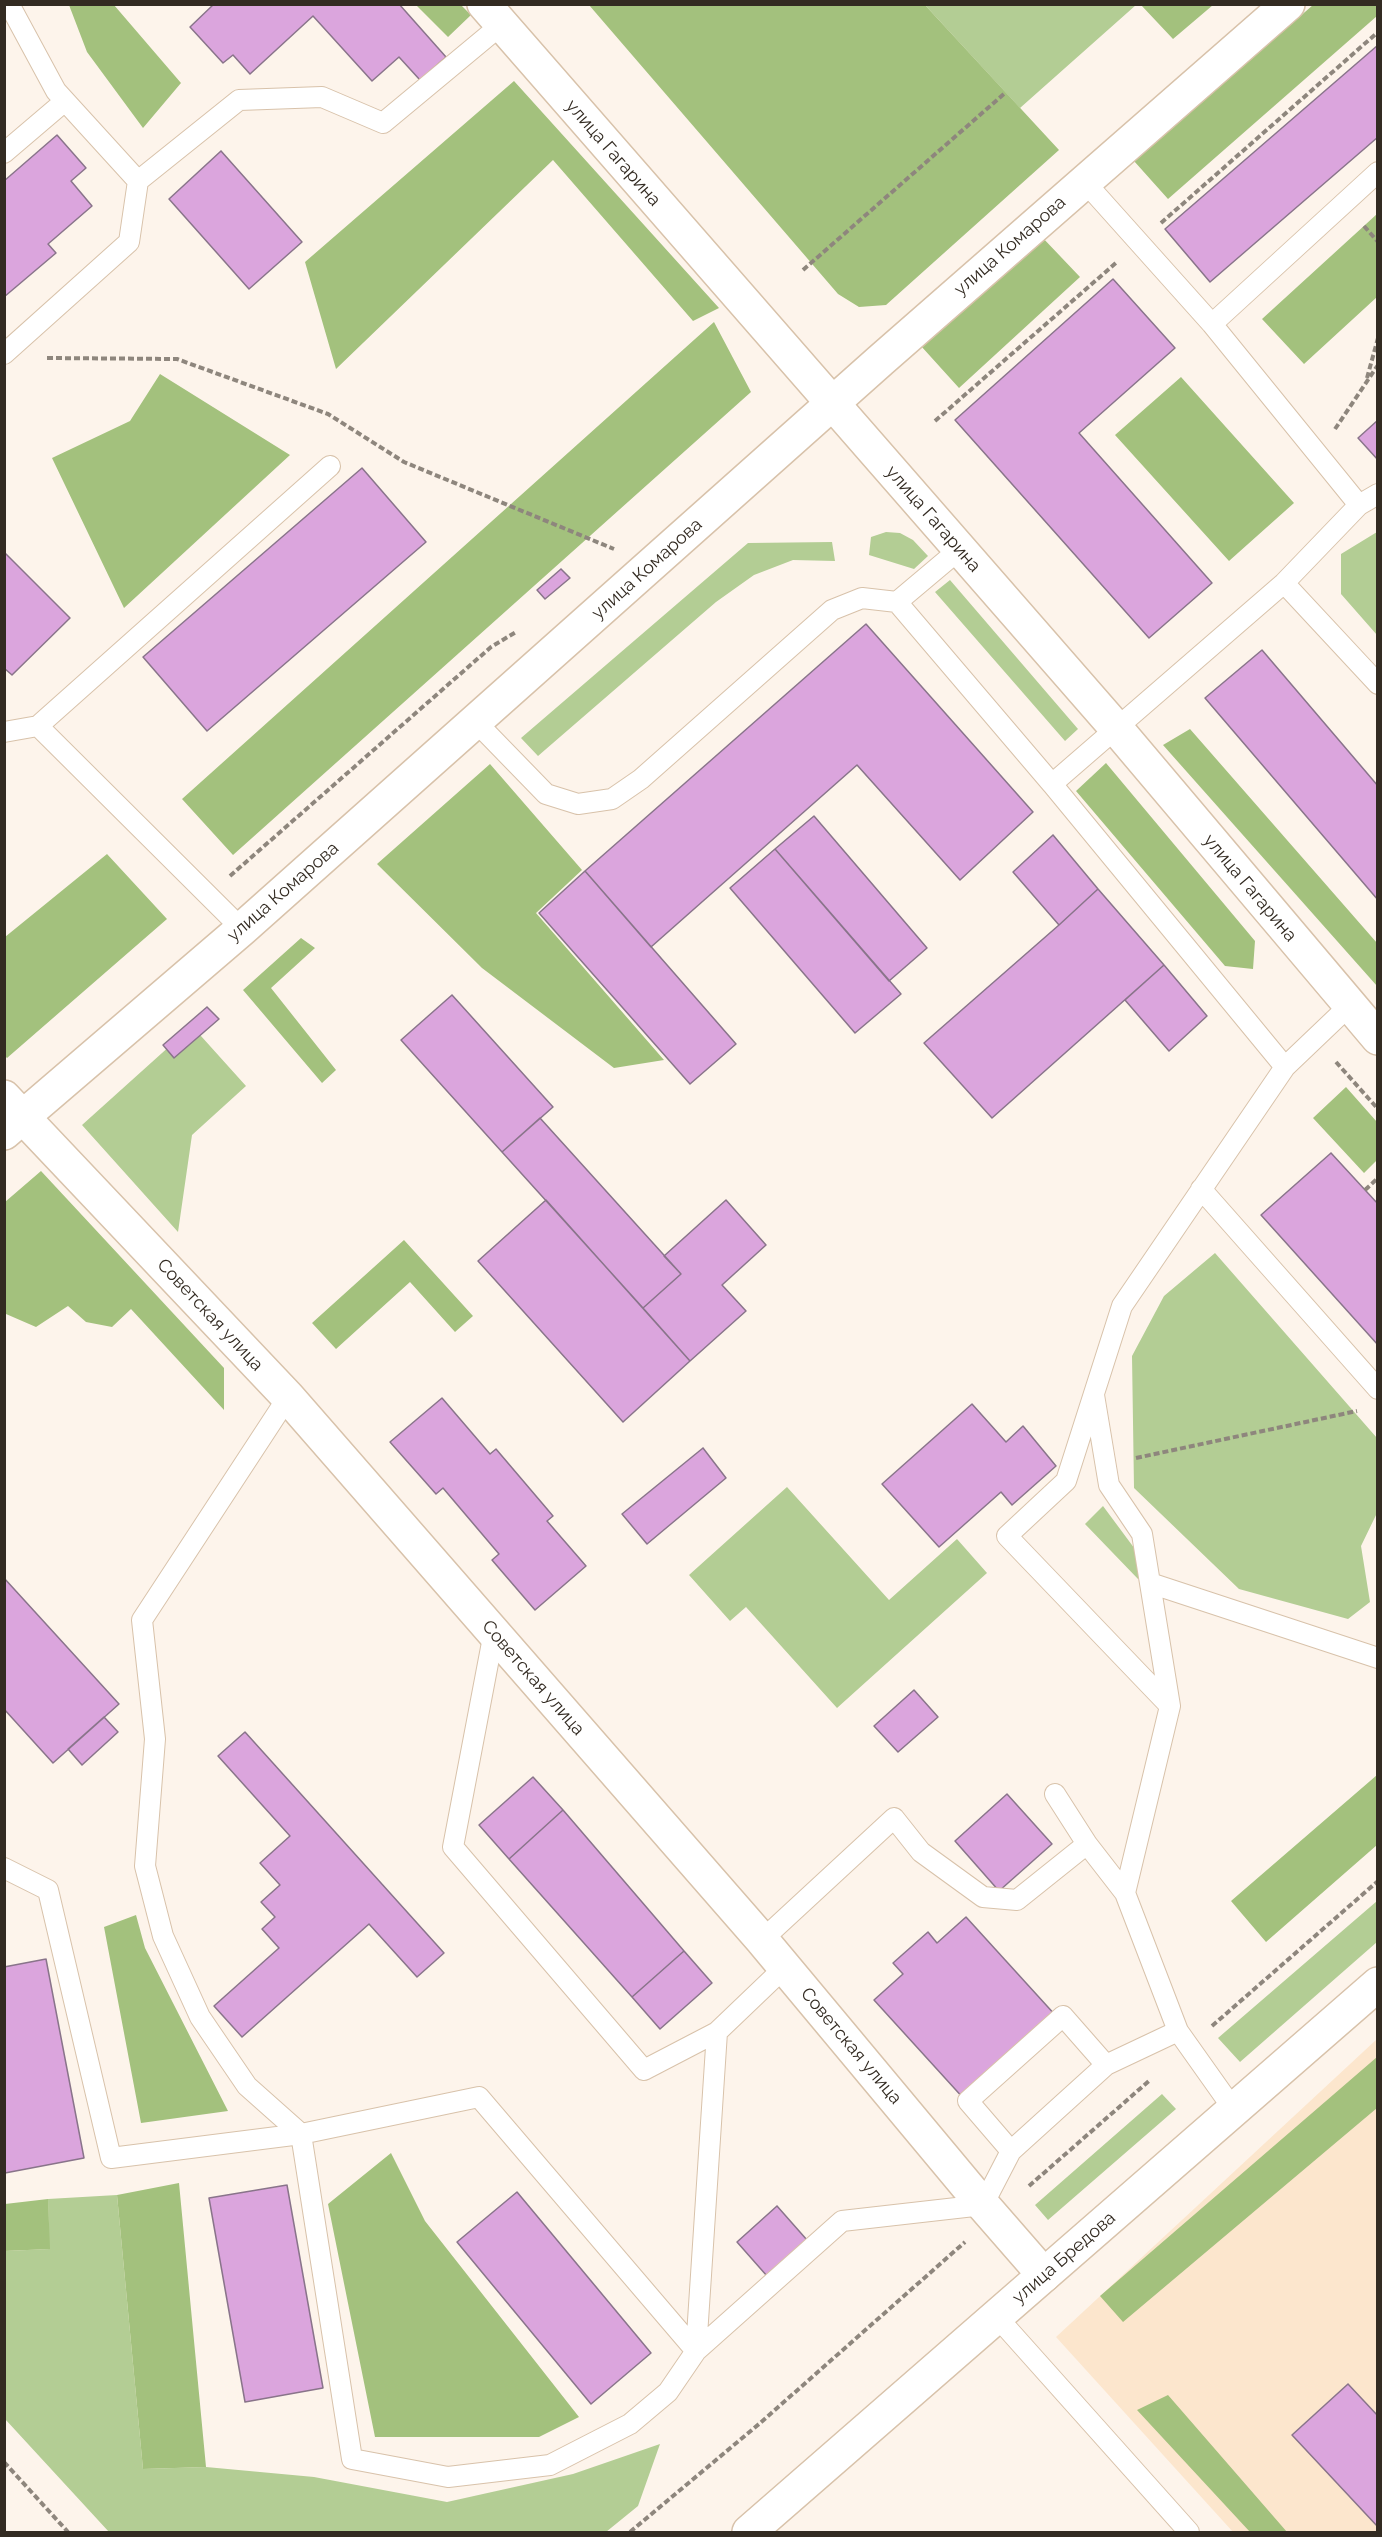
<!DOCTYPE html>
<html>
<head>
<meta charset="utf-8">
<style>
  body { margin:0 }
  #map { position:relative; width:1382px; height:2537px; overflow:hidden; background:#fdf4eb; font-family:Raleway,sans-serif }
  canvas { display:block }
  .frame { position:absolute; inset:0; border:6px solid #332b22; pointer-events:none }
</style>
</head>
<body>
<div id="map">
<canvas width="1382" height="2537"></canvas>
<div class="frame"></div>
</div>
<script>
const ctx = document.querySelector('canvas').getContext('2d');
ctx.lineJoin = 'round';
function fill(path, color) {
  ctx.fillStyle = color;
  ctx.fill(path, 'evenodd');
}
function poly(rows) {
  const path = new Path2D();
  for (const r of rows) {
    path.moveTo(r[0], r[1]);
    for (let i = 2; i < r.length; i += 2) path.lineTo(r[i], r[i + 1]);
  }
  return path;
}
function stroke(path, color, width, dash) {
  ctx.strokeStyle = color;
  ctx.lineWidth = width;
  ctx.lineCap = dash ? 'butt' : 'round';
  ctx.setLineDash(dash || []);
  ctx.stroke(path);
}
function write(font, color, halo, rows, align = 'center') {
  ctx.font = font + ' Raleway,sans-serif';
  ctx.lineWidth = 4.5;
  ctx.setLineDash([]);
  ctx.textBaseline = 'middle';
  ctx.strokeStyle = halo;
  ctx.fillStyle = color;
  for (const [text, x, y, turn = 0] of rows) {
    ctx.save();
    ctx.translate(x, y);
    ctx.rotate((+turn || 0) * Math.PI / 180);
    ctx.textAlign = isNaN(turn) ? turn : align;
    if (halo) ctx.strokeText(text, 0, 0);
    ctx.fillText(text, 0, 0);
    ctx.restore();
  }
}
const built = poly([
  [1377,2039,1377,2532,1233,2532,1056,2337]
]);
const green = poly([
  [925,5,1136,5,1020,108],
  [886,532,900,533,913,540,928,556,914,569,869,555,871,537],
  [1377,532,1377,635,1341,594,1341,554],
  [832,542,835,561,793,560,754,575,716,602,538,756,521,738,748,543],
  [950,580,1078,729,1065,741,935,592],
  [192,1026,246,1086,192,1135,178,1232,82,1125],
  [1215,1253,1377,1438,1377,1513,1361,1546,1370,1602,1348,1619,1239,1589,1134,1488,1132,1356,1164,1296],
  [787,1487,889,1600,957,1539,987,1573,837,1708,746,1607,730,1621,689,1575],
  [1103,1506,1149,1568,1138,1579,1085,1524],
  [1377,1901,1377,1942,1240,2062,1218,2038],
  [1162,2094,1176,2109,1048,2220,1035,2205],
  [117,2195,143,2469,206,2467,314,2477,447,2502,573,2474,660,2444,638,2506,606,2532,109,2532,5,2419,5,2251,49,2249,48,2199]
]);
const forest = poly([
  [69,5,114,5,181,83,143,128,87,52],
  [416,5,461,5,471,15,448,37],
  [589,5,925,5,1059,150,886,305,859,307,838,294],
  [1141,5,1213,5,1173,39],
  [1313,5,1377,5,1377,16,1168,199,1134,161],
  [514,81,719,308,693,321,553,160,336,369,305,262],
  [1377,214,1377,297,1304,364,1262,319],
  [1041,236,1080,277,959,388,921,346],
  [714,322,751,392,233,855,182,799],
  [160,374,290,455,124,608,52,458,130,421],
  [1181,377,1294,503,1229,561,1115,435],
  [1190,729,1377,943,1377,986,1163,745],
  [1106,763,1255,941,1253,969,1225,966,1076,791],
  [490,764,582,870,536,913,664,1060,614,1068,482,968,377,864],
  [107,854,167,919,7,1058,4,1055,5,937],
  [301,938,315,948,271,988,336,1070,322,1083,243,990],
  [1346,1087,1377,1122,1377,1160,1364,1173,1313,1118],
  [41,1171,224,1368,224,1410,131,1309,112,1327,86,1322,68,1306,36,1327,6,1314,5,1315,5,1202],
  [404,1240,473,1316,455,1332,410,1282,336,1349,312,1323],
  [1377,1775,1377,1845,1266,1942,1231,1901],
  [136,1915,145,1948,228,2111,141,2123,104,1927],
  [1377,2057,1377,2108,1123,2322,1100,2296],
  [391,2153,425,2221,579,2417,539,2437,375,2437,328,2204],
  [179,2183,206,2467,143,2469,117,2195],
  [48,2199,50,2249,5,2251,5,2204],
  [1168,2395,1287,2532,1250,2532,1137,2410]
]);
const building = poly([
  [214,4,399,4,446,57,420,80,399,57,372,81,313,16,250,74,233,55,223,63,190,27,214,4],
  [1378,45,1378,137,1210,282,1165,229,1378,45],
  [57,135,86,168,71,181,92,206,48,244,56,253,4,297,4,181,57,135],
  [221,151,302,242,249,289,169,199,221,151],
  [1113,279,1175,348,1079,433,1212,583,1149,638,955,420,1113,279],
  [1378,420,1378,460,1358,438,1378,420],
  [362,468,426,542,207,731,143,657,362,468],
  [4,552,70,618,12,675,4,668,4,552],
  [561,569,570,578,545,599,537,590,561,569],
  [866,624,1033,812,960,880,857,765,651,947,585,871,866,624],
  [1262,650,1378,786,1378,900,1205,698,1262,650],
  [814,816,927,948,889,981,775,849,814,816],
  [1053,835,1098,889,1059,925,1013,872,1053,835],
  [775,849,901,994,855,1033,730,888,775,849],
  [585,871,736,1044,690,1084,539,913,585,871],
  [1098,889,1164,965,992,1118,924,1043,1059,925,1098,889],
  [1164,965,1207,1016,1169,1051,1125,1000,1164,965],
  [452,995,553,1107,502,1152,401,1040,452,995],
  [207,1007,219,1019,174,1058,163,1045,207,1007],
  [540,1118,681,1274,643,1308,502,1152,540,1118],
  [1331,1153,1378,1204,1378,1345,1261,1215,1331,1153],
  [546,1200,690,1361,623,1422,478,1261,546,1200],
  [726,1200,766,1245,722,1285,746,1311,690,1361,643,1308,681,1274,664,1256,726,1200],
  [442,1398,490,1454,496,1449,553,1516,547,1521,586,1566,535,1610,492,1560,499,1554,443,1488,436,1494,390,1442,442,1398],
  [972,1404,1006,1442,1023,1426,1056,1466,1012,1505,1001,1492,939,1547,882,1484,972,1404],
  [703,1448,726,1478,647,1544,622,1514,703,1448],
  [4,1578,119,1704,53,1763,4,1709,4,1578],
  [914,1690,938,1717,898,1752,874,1726,914,1690],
  [104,1717,118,1732,82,1765,68,1749,104,1717],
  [245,1732,444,1953,417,1977,369,1924,242,2037,214,2006,279,1948,262,1929,275,1917,261,1902,280,1885,260,1863,290,1836,218,1756,245,1732],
  [533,1777,563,1810,509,1859,479,1825,533,1777],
  [1007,1794,1052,1844,999,1891,955,1841,1007,1794],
  [563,1810,684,1951,632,1997,509,1859,563,1810],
  [966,1917,1057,2017,965,2100,874,2000,903,1974,893,1963,928,1932,937,1943,966,1917],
  [684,1951,712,1983,660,2029,632,1997,684,1951],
  [46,1959,84,2158,5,2173,4,1967,46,1959],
  [287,2185,323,2388,245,2402,209,2198,287,2185],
  [517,2192,651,2353,591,2404,457,2242,517,2192],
  [777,2206,807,2240,767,2276,737,2242,777,2206],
  [1348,2384,1378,2416,1378,2527,1292,2435,1348,2384]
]);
const path = poly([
  [1161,223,1378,32],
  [1364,226,1378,242],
  [803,270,1005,93],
  [47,358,177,359,328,414,404,462,614,549],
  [1367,378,1378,338],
  [935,421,1117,262],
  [1335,429,1378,365],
  [230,876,491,647,516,632],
  [1336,1062,1378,1109],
  [1365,1190,1378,1178],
  [1136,1458,1357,1411],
  [1212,2026,1378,1881],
  [1029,2186,1150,2080],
  [4,2462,68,2532],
  [630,2532,759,2424,965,2242]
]);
const service = poly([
  [4,153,65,101],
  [138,181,239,100,322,97,383,123,501,25],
  [1084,181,1212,324,1359,505],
  [1212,324,1378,172],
  [4,354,129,242,138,181,56,91,9,4],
  [960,549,897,602,1052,784],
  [1284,583,1378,684],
  [476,722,546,794,578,804,612,799,641,779,832,610,862,598,897,602],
  [38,726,330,466],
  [4,732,38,726,242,929],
  [1285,1067,1052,784,1284,583,1359,505,1378,494],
  [1201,1189,1378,1389],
  [1094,1395,1109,1485,1142,1534,1170,1706],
  [1150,1583,1378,1658],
  [494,1632,453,1847,644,2070,717,2032],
  [1055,1794,1087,1844,1125,1893,1178,2031,1234,2110],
  [4,1868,48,1890,111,2158,301,2134,479,2097,696,2351,668,2392,630,2424,550,2465,448,2477,352,2459,301,2134,247,2086,200,2017,163,1936,145,1866,155,1739,142,1620,288,1397],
  [1125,1893,1170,1706,1007,1536,1066,1481,1122,1306,1285,1067,1350,1005],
  [762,1940,894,1818,921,1852,983,1897,1017,1900,1087,1844],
  [1063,2016,1106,2065,1011,2151,968,2101,1063,2016],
  [997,2317,1189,2532],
  [696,2351,842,2221,983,2205,1011,2151,1106,2065,1178,2031],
  [696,2351,717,2032,785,1967]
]);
const minor = poly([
  [4,1097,288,1397,762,1940,983,2205,1044,2275]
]);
const tertiary = poly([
  [4,1133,242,929,881,360,1288,4]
]);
const secondary = poly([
  [484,4,1116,728,1378,1038],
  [749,2532,1378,1984]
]);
const streetNames = [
  ["улица Гагарина",613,153,49],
  ["улица Комарова",1010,246,-41],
  ["улица Гагарина",933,519,49],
  ["улица Комарова",647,569,-42],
  ["улица Гагарина",1250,888,50],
  ["улица Комарова",283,892,-41],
  ["Советская улица",210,1315,47],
  ["Советская улица",533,1678,49],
  ["Советская улица",851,2046,50],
  ["улица Бредова",1064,2258,-41]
];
fill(built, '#fce6cd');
fill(green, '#b3cd94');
fill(forest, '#a3c17d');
fill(building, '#dba5dd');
stroke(building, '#89748a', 1.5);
stroke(service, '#d8c2aa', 22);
stroke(minor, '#d8c2aa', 36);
stroke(tertiary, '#d8c2aa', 36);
stroke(secondary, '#d8c2aa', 36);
stroke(path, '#8e867d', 4, [6, 3]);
stroke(service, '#fff', 20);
stroke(minor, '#fff', 33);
stroke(tertiary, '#fff', 33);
stroke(secondary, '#fff', 33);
write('18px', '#332b22', '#fff', streetNames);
</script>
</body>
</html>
